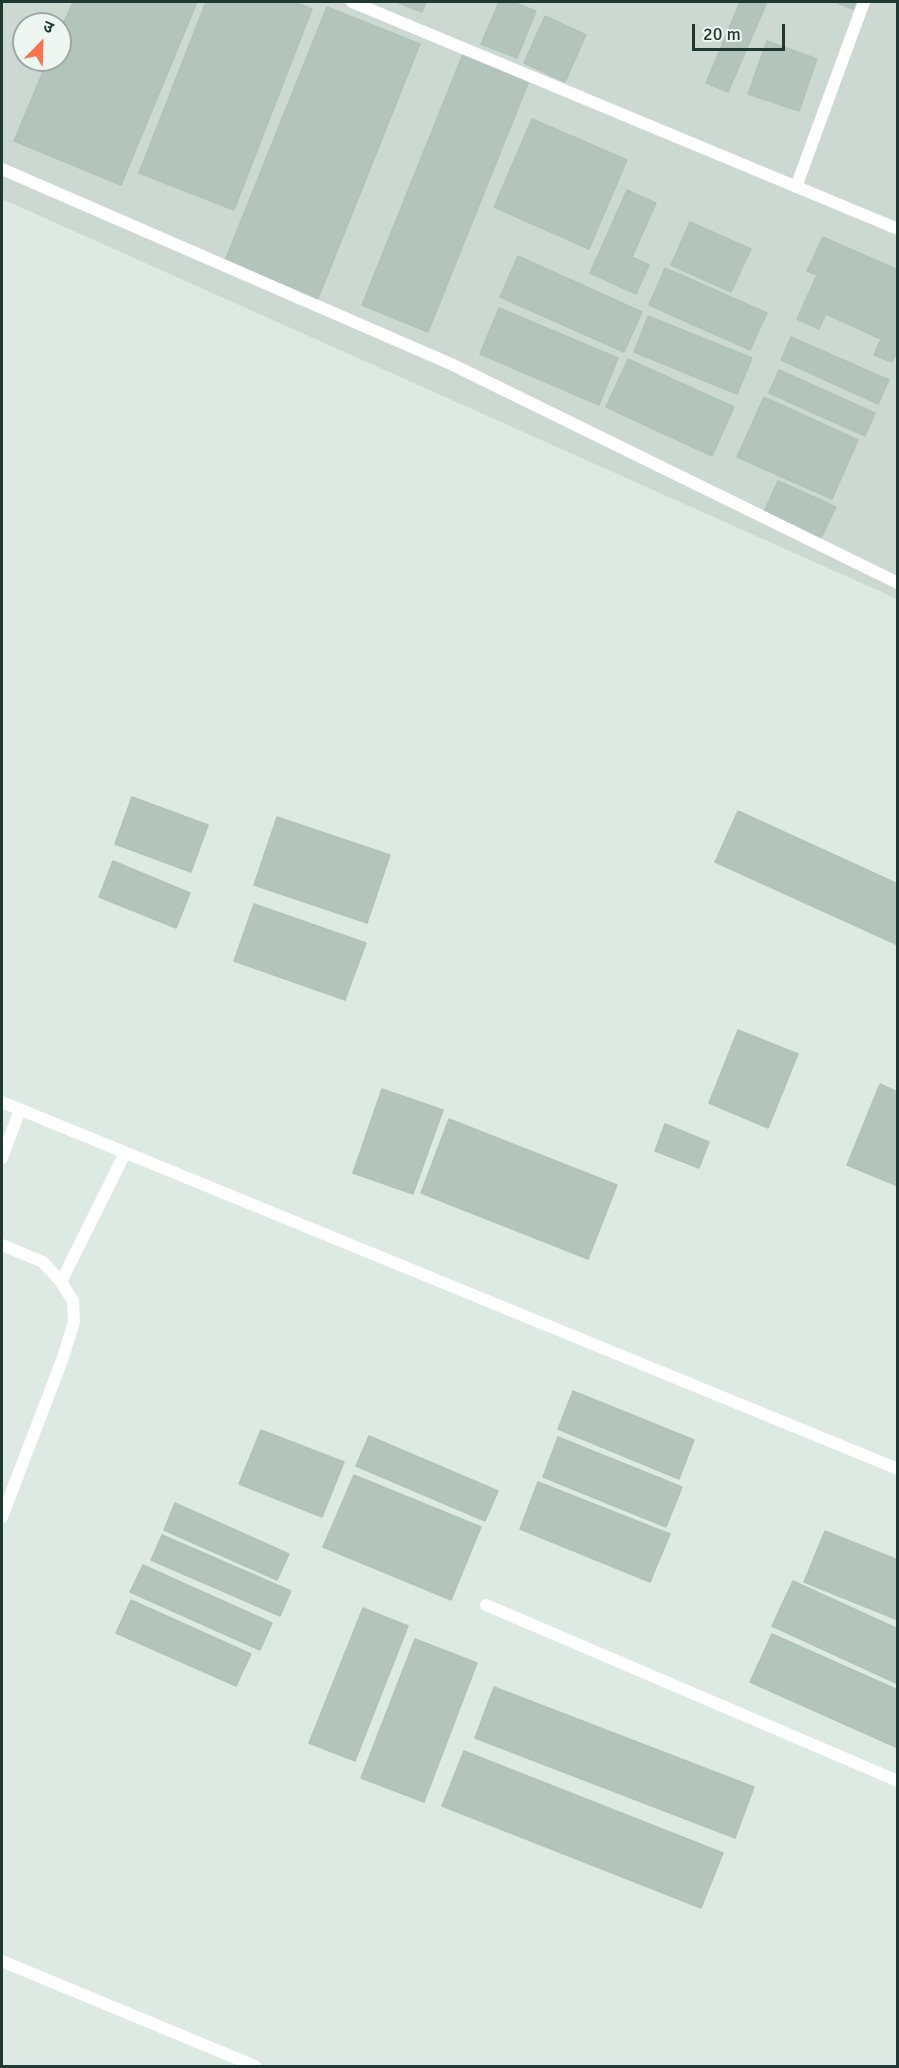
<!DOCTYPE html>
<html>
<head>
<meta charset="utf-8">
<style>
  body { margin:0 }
  #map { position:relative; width:899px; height:2068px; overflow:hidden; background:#ddeae4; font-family:Signika,"Noto Sans Devanagari",sans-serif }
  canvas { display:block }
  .frame { position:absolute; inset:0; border:3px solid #1f3932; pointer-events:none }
  .north { position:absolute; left:12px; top:12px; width:60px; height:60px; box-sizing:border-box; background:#eef6f2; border:2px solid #9baaa5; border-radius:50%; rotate:23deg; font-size:16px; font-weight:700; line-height:24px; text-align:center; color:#1f3932 }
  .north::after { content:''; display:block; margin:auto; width:21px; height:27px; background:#f6744f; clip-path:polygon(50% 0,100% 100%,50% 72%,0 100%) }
  .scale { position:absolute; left:692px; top:24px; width:93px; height:27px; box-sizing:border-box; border:3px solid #1f3932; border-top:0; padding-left:8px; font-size:18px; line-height:21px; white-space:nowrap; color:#1f3932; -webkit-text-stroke:4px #eef6f2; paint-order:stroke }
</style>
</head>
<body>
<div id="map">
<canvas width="899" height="2068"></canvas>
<div class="frame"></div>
<div class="north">उ</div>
<div class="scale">20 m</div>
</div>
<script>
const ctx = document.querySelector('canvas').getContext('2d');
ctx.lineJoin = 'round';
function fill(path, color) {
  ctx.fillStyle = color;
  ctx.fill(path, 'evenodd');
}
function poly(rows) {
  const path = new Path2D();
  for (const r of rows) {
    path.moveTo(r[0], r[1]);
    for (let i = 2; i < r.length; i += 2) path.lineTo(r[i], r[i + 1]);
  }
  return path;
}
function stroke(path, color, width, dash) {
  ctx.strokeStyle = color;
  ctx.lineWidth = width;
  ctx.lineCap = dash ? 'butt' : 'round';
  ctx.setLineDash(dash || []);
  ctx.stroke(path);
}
const built = poly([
  [2,2,897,2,897,599,2,199],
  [24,24,60,24,60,60,24,60]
]);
const building = poly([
  [73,2,197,2,121,185,14,141,48,60,60,60,60,31,73,2],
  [206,2,294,2,312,9,234,210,139,173,206,2],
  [396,2,426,2,422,12,396,2],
  [499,2,512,2,536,11,517,58,481,44,499,2],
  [740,2,767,2,728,92,706,83,740,2],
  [835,2,856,2,853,9,835,2],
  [327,7,420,44,317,301,224,263,327,7],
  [545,16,586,35,565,82,524,63,545,16],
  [767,41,817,59,799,111,748,94,767,41],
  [463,54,529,81,428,332,362,305,463,54],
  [532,119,627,160,589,249,494,207,532,119],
  [627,190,656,203,632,257,649,265,636,294,590,273,627,190],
  [690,222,751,249,731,292,671,265,690,222],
  [823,237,898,270,898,350,892,362,874,355,881,339,826,314,819,329,797,319,817,275,807,271,823,237],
  [518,256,642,312,624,352,500,297,518,256],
  [665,268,767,313,750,350,649,305,665,268],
  [499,308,618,358,599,405,480,354,499,308],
  [648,316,752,358,737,394,634,352,648,316],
  [791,337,889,380,878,404,781,360,791,337],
  [628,359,734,407,712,456,606,407,628,359],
  [779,370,875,413,865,436,769,393,779,370],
  [764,397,858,440,832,499,737,457,764,397],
  [778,481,836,507,820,540,763,514,778,481],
  [132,797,208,825,191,872,115,844,132,797],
  [738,811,898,884,898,945,715,862,738,811],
  [277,817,390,855,367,923,254,885,277,817],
  [113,861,190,893,176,928,99,897,113,861],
  [254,904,366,943,345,1000,234,961,254,904],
  [738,1030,798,1054,768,1128,709,1103,738,1030],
  [880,1084,898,1092,898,1186,847,1165,880,1084],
  [382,1089,443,1110,413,1194,353,1173,382,1089],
  [449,1119,617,1185,588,1259,421,1193,449,1119],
  [665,1124,709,1142,699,1168,655,1151,665,1124],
  [573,1391,694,1440,679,1479,558,1429,573,1391],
  [261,1430,344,1462,322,1517,239,1484,261,1430],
  [369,1436,498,1491,485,1521,356,1466,369,1436],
  [558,1437,682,1487,666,1527,543,1477,558,1437],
  [354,1475,481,1527,451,1600,323,1547,354,1475],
  [538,1482,670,1534,650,1582,520,1529,538,1482],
  [175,1503,289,1554,277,1580,164,1530,175,1503],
  [825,1531,898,1560,898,1620,804,1582,825,1531],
  [162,1535,291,1591,280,1616,151,1560,162,1535],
  [143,1565,272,1623,260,1650,130,1592,143,1565],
  [793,1581,898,1629,898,1684,772,1626,793,1581],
  [131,1600,251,1654,236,1686,116,1633,131,1600],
  [363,1608,408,1626,355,1761,309,1743,363,1608],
  [772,1634,898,1690,898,1748,750,1682,772,1634],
  [415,1639,477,1663,424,1802,361,1778,415,1639],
  [494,1687,754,1787,735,1838,475,1738,494,1687],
  [464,1751,723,1853,701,1908,442,1806,464,1751]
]);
const service = poly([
  [352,2,898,229],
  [2,169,451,364,898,583],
  [796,187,864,2],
  [2,1102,898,1469],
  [2,1158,20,1110],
  [2,1245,43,1262,61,1282,73,1301,74,1322,62,1360,2,1517],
  [61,1282,125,1153],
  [486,1605,898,1781],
  [2,1961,255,2066]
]);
fill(built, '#ccd9d3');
fill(building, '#b3c4bd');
stroke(building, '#b0c3bb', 1.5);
stroke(service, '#fff', 12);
</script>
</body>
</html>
